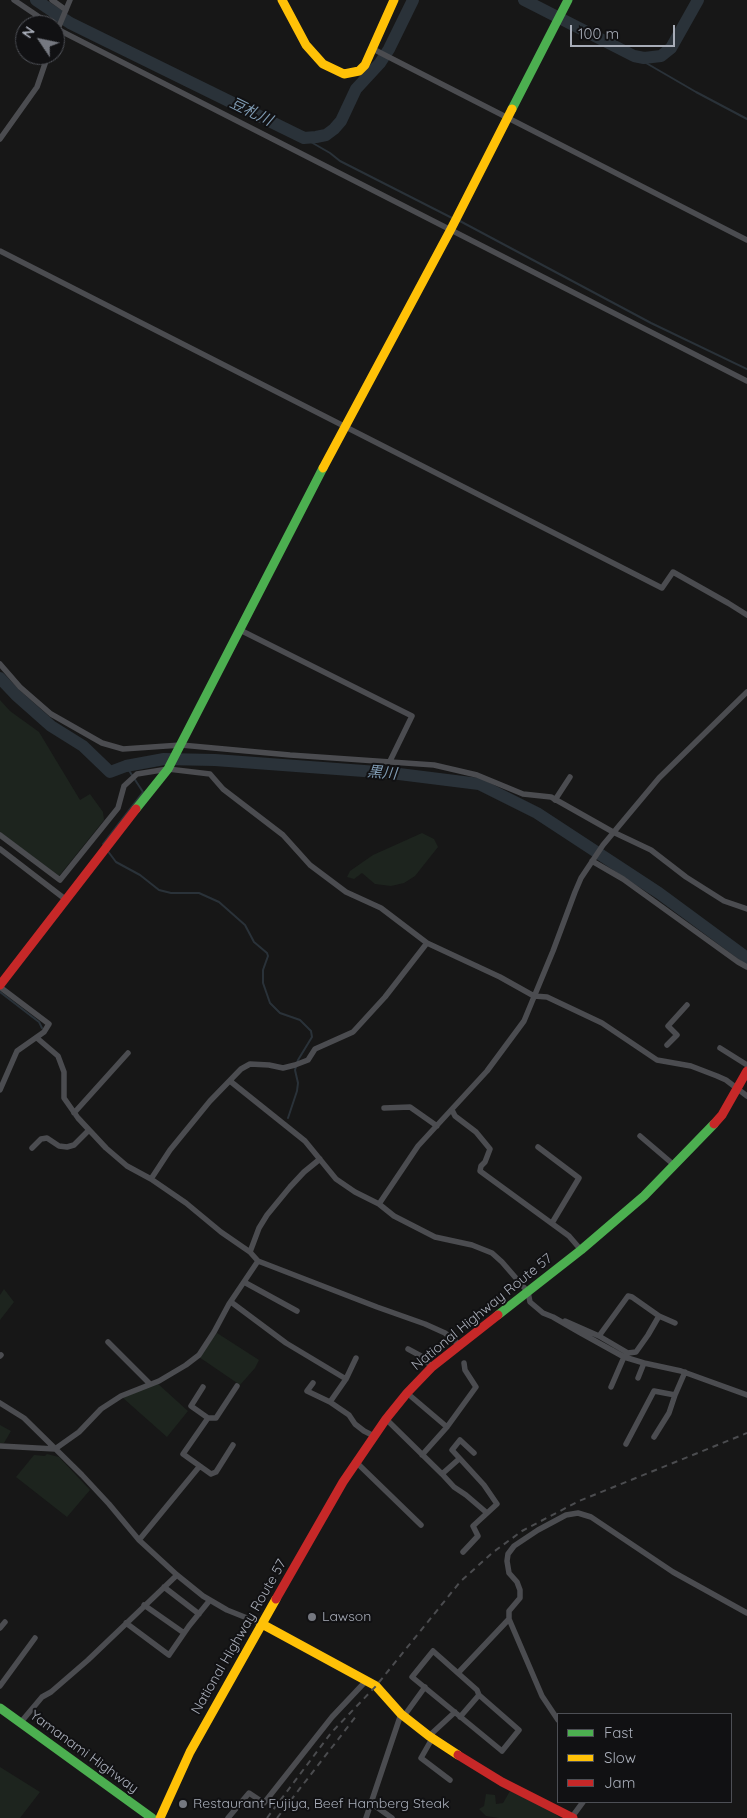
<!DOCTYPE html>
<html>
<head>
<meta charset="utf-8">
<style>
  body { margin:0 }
  #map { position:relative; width:747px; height:1818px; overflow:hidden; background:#171717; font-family:Quicksand,sans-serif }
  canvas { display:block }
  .legend { position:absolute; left:557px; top:1713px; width:175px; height:90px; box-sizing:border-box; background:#111113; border:1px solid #4d4f55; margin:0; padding:6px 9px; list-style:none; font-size:15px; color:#a8adb8 }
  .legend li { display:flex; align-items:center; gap:10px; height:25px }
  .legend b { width:25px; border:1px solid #4d4f55 }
  .north { position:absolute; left:15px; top:15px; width:50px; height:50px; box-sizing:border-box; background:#111113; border:1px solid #4d4f55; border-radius:50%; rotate:304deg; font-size:14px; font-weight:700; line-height:20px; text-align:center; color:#a8adb8 }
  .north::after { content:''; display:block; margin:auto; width:18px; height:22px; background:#757880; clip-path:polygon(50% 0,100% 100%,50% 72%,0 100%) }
  .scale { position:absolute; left:570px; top:25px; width:105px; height:22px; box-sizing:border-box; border:2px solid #a8adb8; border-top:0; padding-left:6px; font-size:15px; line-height:18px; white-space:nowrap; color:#a8adb8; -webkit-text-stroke:4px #111113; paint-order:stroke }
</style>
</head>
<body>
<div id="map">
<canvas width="747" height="1818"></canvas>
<ul class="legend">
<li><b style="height:6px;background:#4caf50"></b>Fast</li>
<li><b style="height:6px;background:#ffc107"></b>Slow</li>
<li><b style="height:6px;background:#c62828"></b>Jam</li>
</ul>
<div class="north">N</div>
<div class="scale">100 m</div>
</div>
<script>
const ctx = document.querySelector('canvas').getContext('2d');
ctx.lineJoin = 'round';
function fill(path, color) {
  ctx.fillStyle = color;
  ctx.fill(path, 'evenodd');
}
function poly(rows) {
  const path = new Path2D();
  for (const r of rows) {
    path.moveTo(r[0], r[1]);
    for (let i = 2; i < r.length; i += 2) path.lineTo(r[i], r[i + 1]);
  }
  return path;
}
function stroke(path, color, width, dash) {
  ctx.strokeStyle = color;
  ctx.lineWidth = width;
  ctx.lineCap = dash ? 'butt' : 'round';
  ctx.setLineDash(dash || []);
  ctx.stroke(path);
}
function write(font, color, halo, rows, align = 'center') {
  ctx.font = font + ' Quicksand,"Noto Sans JP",sans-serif';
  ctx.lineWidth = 4;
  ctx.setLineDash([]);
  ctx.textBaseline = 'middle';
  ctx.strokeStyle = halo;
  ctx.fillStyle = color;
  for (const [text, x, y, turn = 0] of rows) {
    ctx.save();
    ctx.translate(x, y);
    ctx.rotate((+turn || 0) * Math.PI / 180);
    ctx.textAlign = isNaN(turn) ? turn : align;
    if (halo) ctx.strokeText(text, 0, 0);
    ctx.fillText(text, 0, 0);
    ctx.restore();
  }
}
const green = poly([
  [0,700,10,711,39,732,80,800,90,794,103,812,104,820,59,876,0,832],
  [422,833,434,839,438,847,415,876,404,883,391,886,375,884,362,873,354,879,347,877,350,871,373,855],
  [4,1289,14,1302,0,1320,0,1295],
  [217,1333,259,1360,255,1368,240,1385,199,1357],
  [157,1383,188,1411,167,1437,123,1398],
  [0,1425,11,1431,4,1443,0,1443],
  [47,1454,59,1457,90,1490,67,1517,16,1477,34,1455,45,1456],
  [0,1767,40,1792,20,1818,0,1818],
  [510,1791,548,1808,560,1818,499,1818,486,1816,479,1809,484,1806,486,1794,495,1795,496,1804,503,1803]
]);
const stream = poly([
  [634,56,696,92,747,119],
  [304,138,330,153,340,161,454,219],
  [458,220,651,323,747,369],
  [103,844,143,792,126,766],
  [107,850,116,862,140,875,159,890,171,893,199,893,219,902,245,925,254,942,267,953,268,956,263,970,263,983,270,1003,280,1013,300,1020,311,1031,312,1037,298,1060,295,1070,298,1083,297,1091,288,1118],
  [0,992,39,1022,42,1028]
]);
const river = poly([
  [36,0,70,23,304,138,316,137,326,135,334,129,341,121,356,89,380,63,389,49,413,0],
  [524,0,634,56,644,58,661,56,671,48,698,0],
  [0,678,16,695,51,726,83,746,110,772,126,766,164,759,215,760,391,773,479,784,537,813,659,893,747,958]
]);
const street = poly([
  [14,0,51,25],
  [52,0,66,10],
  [55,28,747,381],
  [55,36,70,0],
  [373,49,747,240],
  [0,139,37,87,48,55],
  [0,251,662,588,673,572,728,603,747,615],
  [240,630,412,716,390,761],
  [0,664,20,687,51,714,102,743,123,749,181,745,290,755,434,765,477,775,523,794,551,797,613,832,651,850,686,877,724,901,747,909],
  [555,800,570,777],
  [0,835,60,880,118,808,124,786,137,774,168,769,210,774,223,789,283,835,310,865,346,892,381,908,427,943,500,977,534,996,547,997,602,1023,657,1060,691,1066,717,1076,726,1080,747,1096],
  [0,849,65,899],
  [592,861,623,879,738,962,747,967],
  [0,987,49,1024,44,1032,17,1051,0,1090],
  [37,1038,58,1056,64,1072,64,1098,78,1118,106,1148,127,1166,151,1179,186,1203,221,1232,250,1252,258,1261,377,1307,425,1324,445,1333,460,1345],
  [667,1045,677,1035,668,1026,687,1005],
  [720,1048,747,1065],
  [230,1081,305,1141,336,1179,355,1192,379,1204,394,1216,435,1237,472,1245,492,1253,502,1262,528,1292,530,1302,543,1313,553,1317,579,1332,624,1357,644,1363,681,1371,747,1395],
  [384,1108,410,1107,437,1126],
  [452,1110,455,1116,476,1132,490,1149,485,1162,481,1166,480,1171,569,1236,581,1250],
  [74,1113,128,1053],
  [640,1136,674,1165],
  [538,1147,579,1178,552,1223],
  [32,1148,41,1139,47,1138,59,1146,67,1147,74,1145,89,1130],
  [151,1179,170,1150,210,1101,241,1069,250,1064,269,1065,283,1068,295,1065,308,1060,315,1049,353,1032,385,997,427,943],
  [379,1204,418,1146,487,1071,524,1021,553,951,575,892,581,878,603,845,659,778,747,692],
  [250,1252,259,1228,267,1215,290,1187,304,1172,320,1159],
  [244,1282,297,1311],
  [231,1302,286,1343,346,1379],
  [659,1316,675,1323],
  [565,1321,599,1336,628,1353,636,1352,648,1335,659,1316,632,1297,628,1296,599,1336],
  [108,1342,150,1384],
  [408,1349,421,1356,432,1367],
  [0,1356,1,1355],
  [638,1378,644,1363],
  [313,1383,307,1391,330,1402,346,1379,356,1358],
  [203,1387,191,1406,208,1418,216,1418,237,1386],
  [611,1387,624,1357],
  [407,1393,447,1427,422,1455],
  [330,1402,349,1415,355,1424,364,1431,374,1436],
  [0,1403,24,1418,82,1475,109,1504,139,1540,177,1575,203,1596,227,1610,262,1624],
  [208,1418,183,1454,211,1474,216,1472,233,1445],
  [386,1419,442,1474,454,1487,466,1495,487,1513],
  [447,1427,476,1387,465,1370,464,1363],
  [654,1437,669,1413,675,1395],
  [626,1444,654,1391,675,1395,685,1372],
  [0,1446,55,1449,79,1432,101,1409,121,1396,159,1381,186,1365,199,1355,214,1332,229,1304,258,1261],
  [356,1462,421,1525],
  [442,1474,459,1459],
  [139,1540,199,1467],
  [463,1552,478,1536,473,1526,497,1504,484,1485,452,1450,460,1440,474,1453],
  [164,1587,199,1614],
  [144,1605,184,1633],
  [126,1623,169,1655,189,1626,210,1600],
  [0,1628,5,1622],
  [433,1651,477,1690,479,1695,519,1730,502,1751,412,1677,433,1651],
  [458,1673,509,1619],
  [0,1686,35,1638],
  [404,1716,425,1687],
  [460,1717,479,1695],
  [558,1720,542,1696,509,1619,509,1611,520,1598,520,1590,517,1582,509,1573,507,1561,508,1554,514,1546,538,1530,566,1515,578,1513,591,1517,673,1572,747,1613],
  [21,1722,42,1697,51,1692,88,1660,177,1575],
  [429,1736,455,1712],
  [433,1737,421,1758,450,1780],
  [371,1803,392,1818],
  [572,1817,583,1802],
  [228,1818,249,1793,264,1803,332,1717,365,1682],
  [366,1818,401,1714]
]);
const fast = poly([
  [512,109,568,0],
  [136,809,168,769,323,468],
  [498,1315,581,1250,644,1196,714,1124],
  [0,1708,152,1818]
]);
const slow = poly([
  [282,0,306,45,323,64,344,74,359,71,365,65,394,0],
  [323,468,451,229,512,109],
  [262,1624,376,1686,401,1714,429,1736,458,1755],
  [160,1818,190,1752,276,1599]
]);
const jam = poly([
  [0,985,136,809],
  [714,1124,722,1115,747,1071],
  [276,1599,343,1482,386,1419,407,1393,432,1367,498,1315],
  [458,1755,502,1782,573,1818]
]);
const rail = poly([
  [267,1818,331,1733,376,1686,460,1582,492,1553,522,1531,579,1501,747,1433],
  [277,1818,357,1715]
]);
const markers = [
  [312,1617,5,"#757880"],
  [183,1804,5,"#757880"]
];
const streetNames = [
  ["National Highway Route 57",482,1312,-39],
  ["National Highway Route 57",239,1637,-60],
  ["Yamanami Highway",84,1752,36]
];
const poiNames = [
  ["Lawson",322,1617],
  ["Restaurant Fujiya, Beef Hamberg Steak",193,1804]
];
const waterNames = [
  ["豆札川",251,112,26],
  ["黒川",382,773,5]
];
fill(green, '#1d241e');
stroke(stream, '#2a3239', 2);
stroke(river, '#2a3239', 12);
stroke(street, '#4b4c50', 5.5);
stroke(fast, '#4caf50', 9);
stroke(slow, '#ffc107', 9);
stroke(jam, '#c62828', 9);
stroke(rail, '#4b4c4f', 2, [6, 5]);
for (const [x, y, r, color] of markers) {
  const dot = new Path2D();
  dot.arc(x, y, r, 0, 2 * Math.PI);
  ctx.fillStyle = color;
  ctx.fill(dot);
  stroke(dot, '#111113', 2);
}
write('14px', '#a8adb8', '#111113', streetNames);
write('14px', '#a8adb8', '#111113', poiNames, 'left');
write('italic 15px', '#7f9bb3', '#111113', waterNames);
</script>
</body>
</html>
